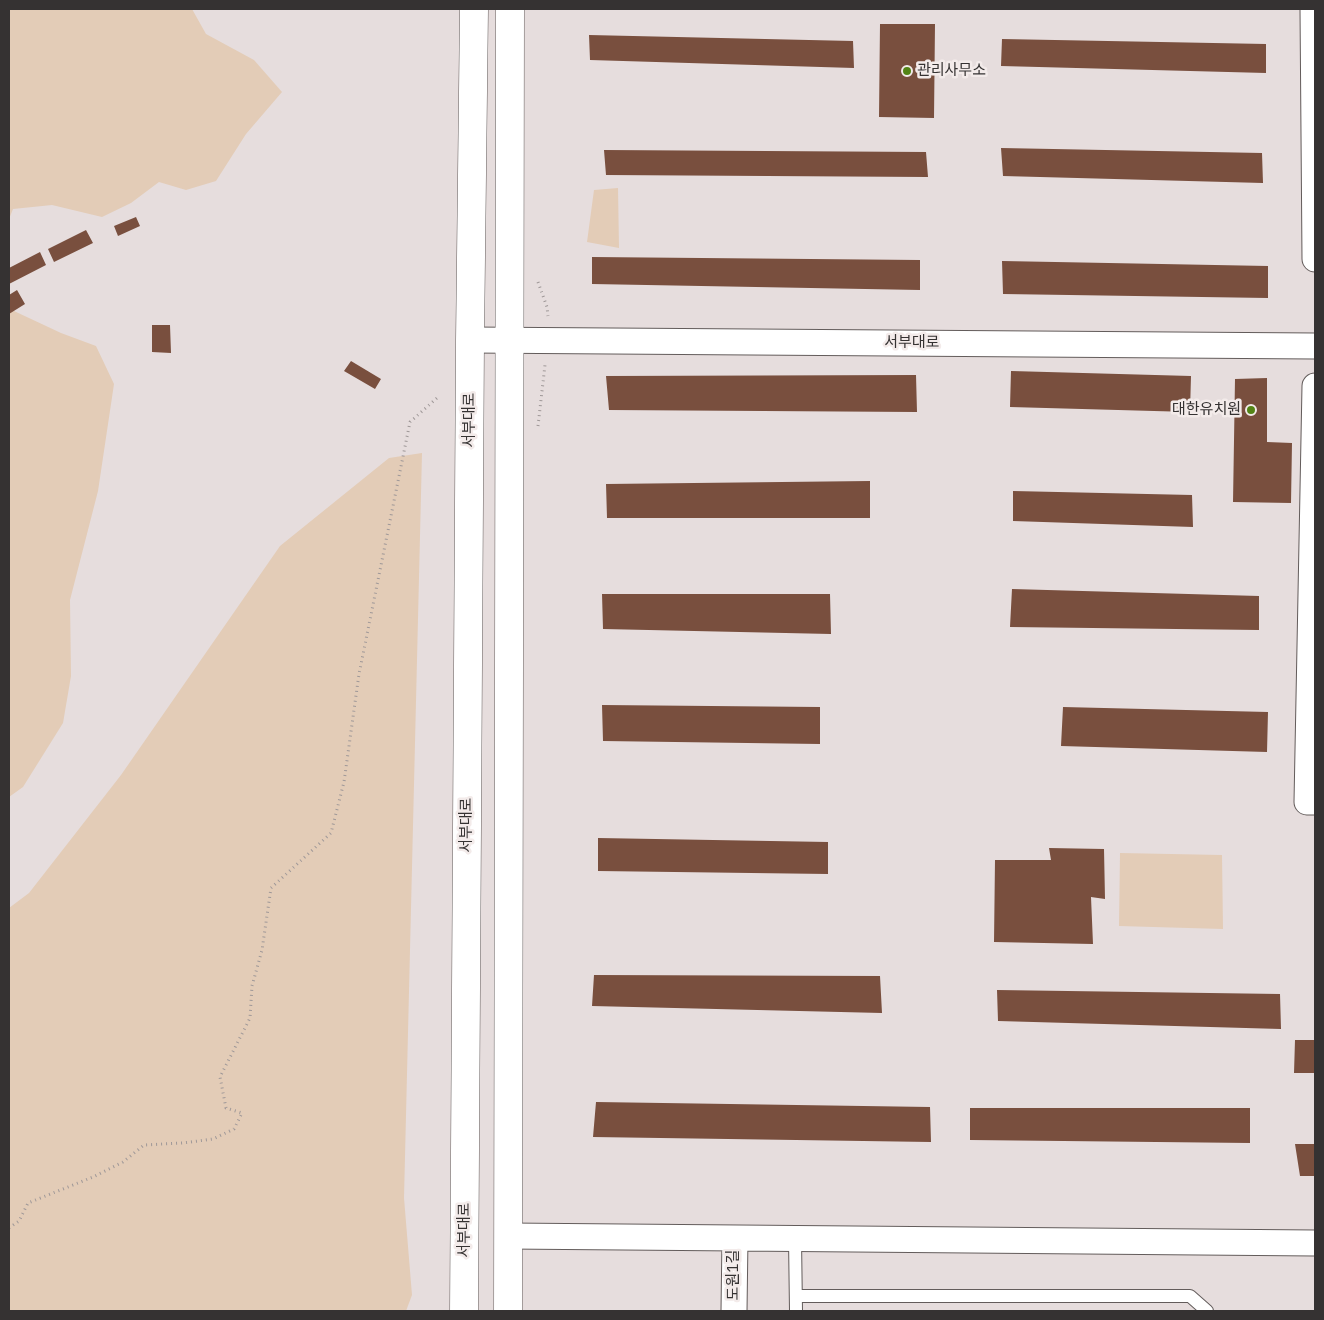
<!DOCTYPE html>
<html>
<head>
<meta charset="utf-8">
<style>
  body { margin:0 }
  #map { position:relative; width:1324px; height:1320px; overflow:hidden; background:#e6dddd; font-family:"IBM Plex Sans",sans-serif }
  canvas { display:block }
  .frame { position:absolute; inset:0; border:10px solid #353232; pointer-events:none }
</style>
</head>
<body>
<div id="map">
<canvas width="1324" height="1320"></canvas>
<div class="frame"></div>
</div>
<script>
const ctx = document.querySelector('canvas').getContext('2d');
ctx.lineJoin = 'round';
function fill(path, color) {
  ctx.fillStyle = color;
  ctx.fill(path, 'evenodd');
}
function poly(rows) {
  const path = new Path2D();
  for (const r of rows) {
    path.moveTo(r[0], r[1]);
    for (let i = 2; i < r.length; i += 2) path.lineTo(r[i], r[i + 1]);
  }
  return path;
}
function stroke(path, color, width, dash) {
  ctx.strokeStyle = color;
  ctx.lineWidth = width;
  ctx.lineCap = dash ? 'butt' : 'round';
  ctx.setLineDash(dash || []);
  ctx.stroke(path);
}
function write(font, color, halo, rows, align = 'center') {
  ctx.font = font + ' "IBM Plex Sans","Noto Sans KR",sans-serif';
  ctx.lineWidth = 5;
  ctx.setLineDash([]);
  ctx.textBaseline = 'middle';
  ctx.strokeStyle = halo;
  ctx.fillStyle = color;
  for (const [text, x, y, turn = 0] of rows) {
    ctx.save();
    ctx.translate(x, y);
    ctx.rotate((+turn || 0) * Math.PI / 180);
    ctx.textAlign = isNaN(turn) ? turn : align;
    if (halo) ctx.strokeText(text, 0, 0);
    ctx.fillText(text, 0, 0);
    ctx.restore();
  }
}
const green = poly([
  [9,9,192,9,206,34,254,60,282,92,246,134,216,181,186,190,159,182,131,203,102,217,52,205,13,209,9,219],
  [618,188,619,248,587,242,594,190],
  [9,297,14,311,61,333,96,346,114,384,98,491,70,600,71,676,63,723,23,787,9,797],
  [422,453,404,1198,412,1295,406,1311,9,1311,9,908,29,893,121,775,280,546,389,458],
  [1120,853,1222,855,1223,929,1119,926]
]);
const building = poly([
  [880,24,935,24,934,118,879,117],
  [589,35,853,41,854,68,590,60],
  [1002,39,1266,44,1266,73,1001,66],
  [1001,148,1262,153,1263,183,1003,176],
  [604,150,926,152,928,177,606,175],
  [136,217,140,226,118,236,114,226],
  [86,230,93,243,54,262,48,249],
  [40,252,46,265,9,284,9,268],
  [592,257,920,260,920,290,592,284],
  [1002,261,1268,266,1268,298,1003,294],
  [17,290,25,304,9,314,9,295],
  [152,325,170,325,171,353,152,352],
  [351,361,381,379,375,389,344,371],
  [1011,371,1191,376,1190,412,1010,407],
  [916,375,917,412,609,410,606,376],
  [1267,378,1267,442,1292,443,1291,503,1233,502,1235,379],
  [870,481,870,518,607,518,606,484],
  [1013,491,1192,495,1193,527,1013,521],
  [1012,589,1259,596,1259,630,1010,627],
  [602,594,830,594,831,634,603,629],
  [602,705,820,707,820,744,603,741],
  [1063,707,1268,712,1267,752,1061,746],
  [598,838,828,842,828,874,598,871],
  [1049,848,1104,849,1105,899,1091,897,1093,944,994,942,995,860,1051,860],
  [594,975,880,976,882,1013,592,1006],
  [997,990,1280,994,1281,1029,998,1021],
  [1295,1040,1315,1040,1315,1073,1294,1073],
  [596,1102,930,1107,931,1142,593,1137],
  [970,1108,1250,1108,1250,1143,970,1140],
  [1295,1144,1315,1144,1315,1176,1300,1176]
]);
const path = poly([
  [538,282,547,307,548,316],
  [538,426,545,365],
  [9,1228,19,1221,28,1203,93,1177,123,1162,144,1145,183,1143,213,1139,234,1129,242,1113,226,1108,220,1077,250,1018,252,986,262,950,271,888,331,833,344,782,359,674,410,422,437,398]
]);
const lane = poly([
  [795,1239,796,1311],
  [796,1296,1190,1296,1207,1311]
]);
const street = poly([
  [1313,9,1315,259],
  [470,340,1315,346],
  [1315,386,1307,802,1315,802],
  [508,1236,1315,1243],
  [734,1311,735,1238]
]);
const secondary = poly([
  [464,1311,470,340,474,9],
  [508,1311,510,9]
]);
const markers = [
  [907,71,5,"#538416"],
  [1251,410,5,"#538416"]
];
const poiNames = [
  ["관리사무소",917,71],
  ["대한유치원",1241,410,"right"]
];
const streetNames = [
  ["서부대로",912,343],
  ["서부대로",470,420,-90],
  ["서부대로",467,825,-90],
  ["서부대로",465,1230,-90],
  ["도원1길",734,1275,-90]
];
fill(green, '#e3ccb7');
fill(building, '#794f3e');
stroke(lane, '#635c5b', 14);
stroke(street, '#635c5b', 27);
stroke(secondary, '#635c5b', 29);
stroke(path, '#9f9898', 3, [1, 4]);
stroke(lane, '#fff', 12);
stroke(street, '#fff', 25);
stroke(secondary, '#fff', 28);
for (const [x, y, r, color] of markers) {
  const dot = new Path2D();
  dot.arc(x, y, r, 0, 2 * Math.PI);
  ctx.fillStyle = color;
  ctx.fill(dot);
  stroke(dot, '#f3ebea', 2);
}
write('15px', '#353232', '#f3ebea', poiNames, 'left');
write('15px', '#353232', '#f3ebea', streetNames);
</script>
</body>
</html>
